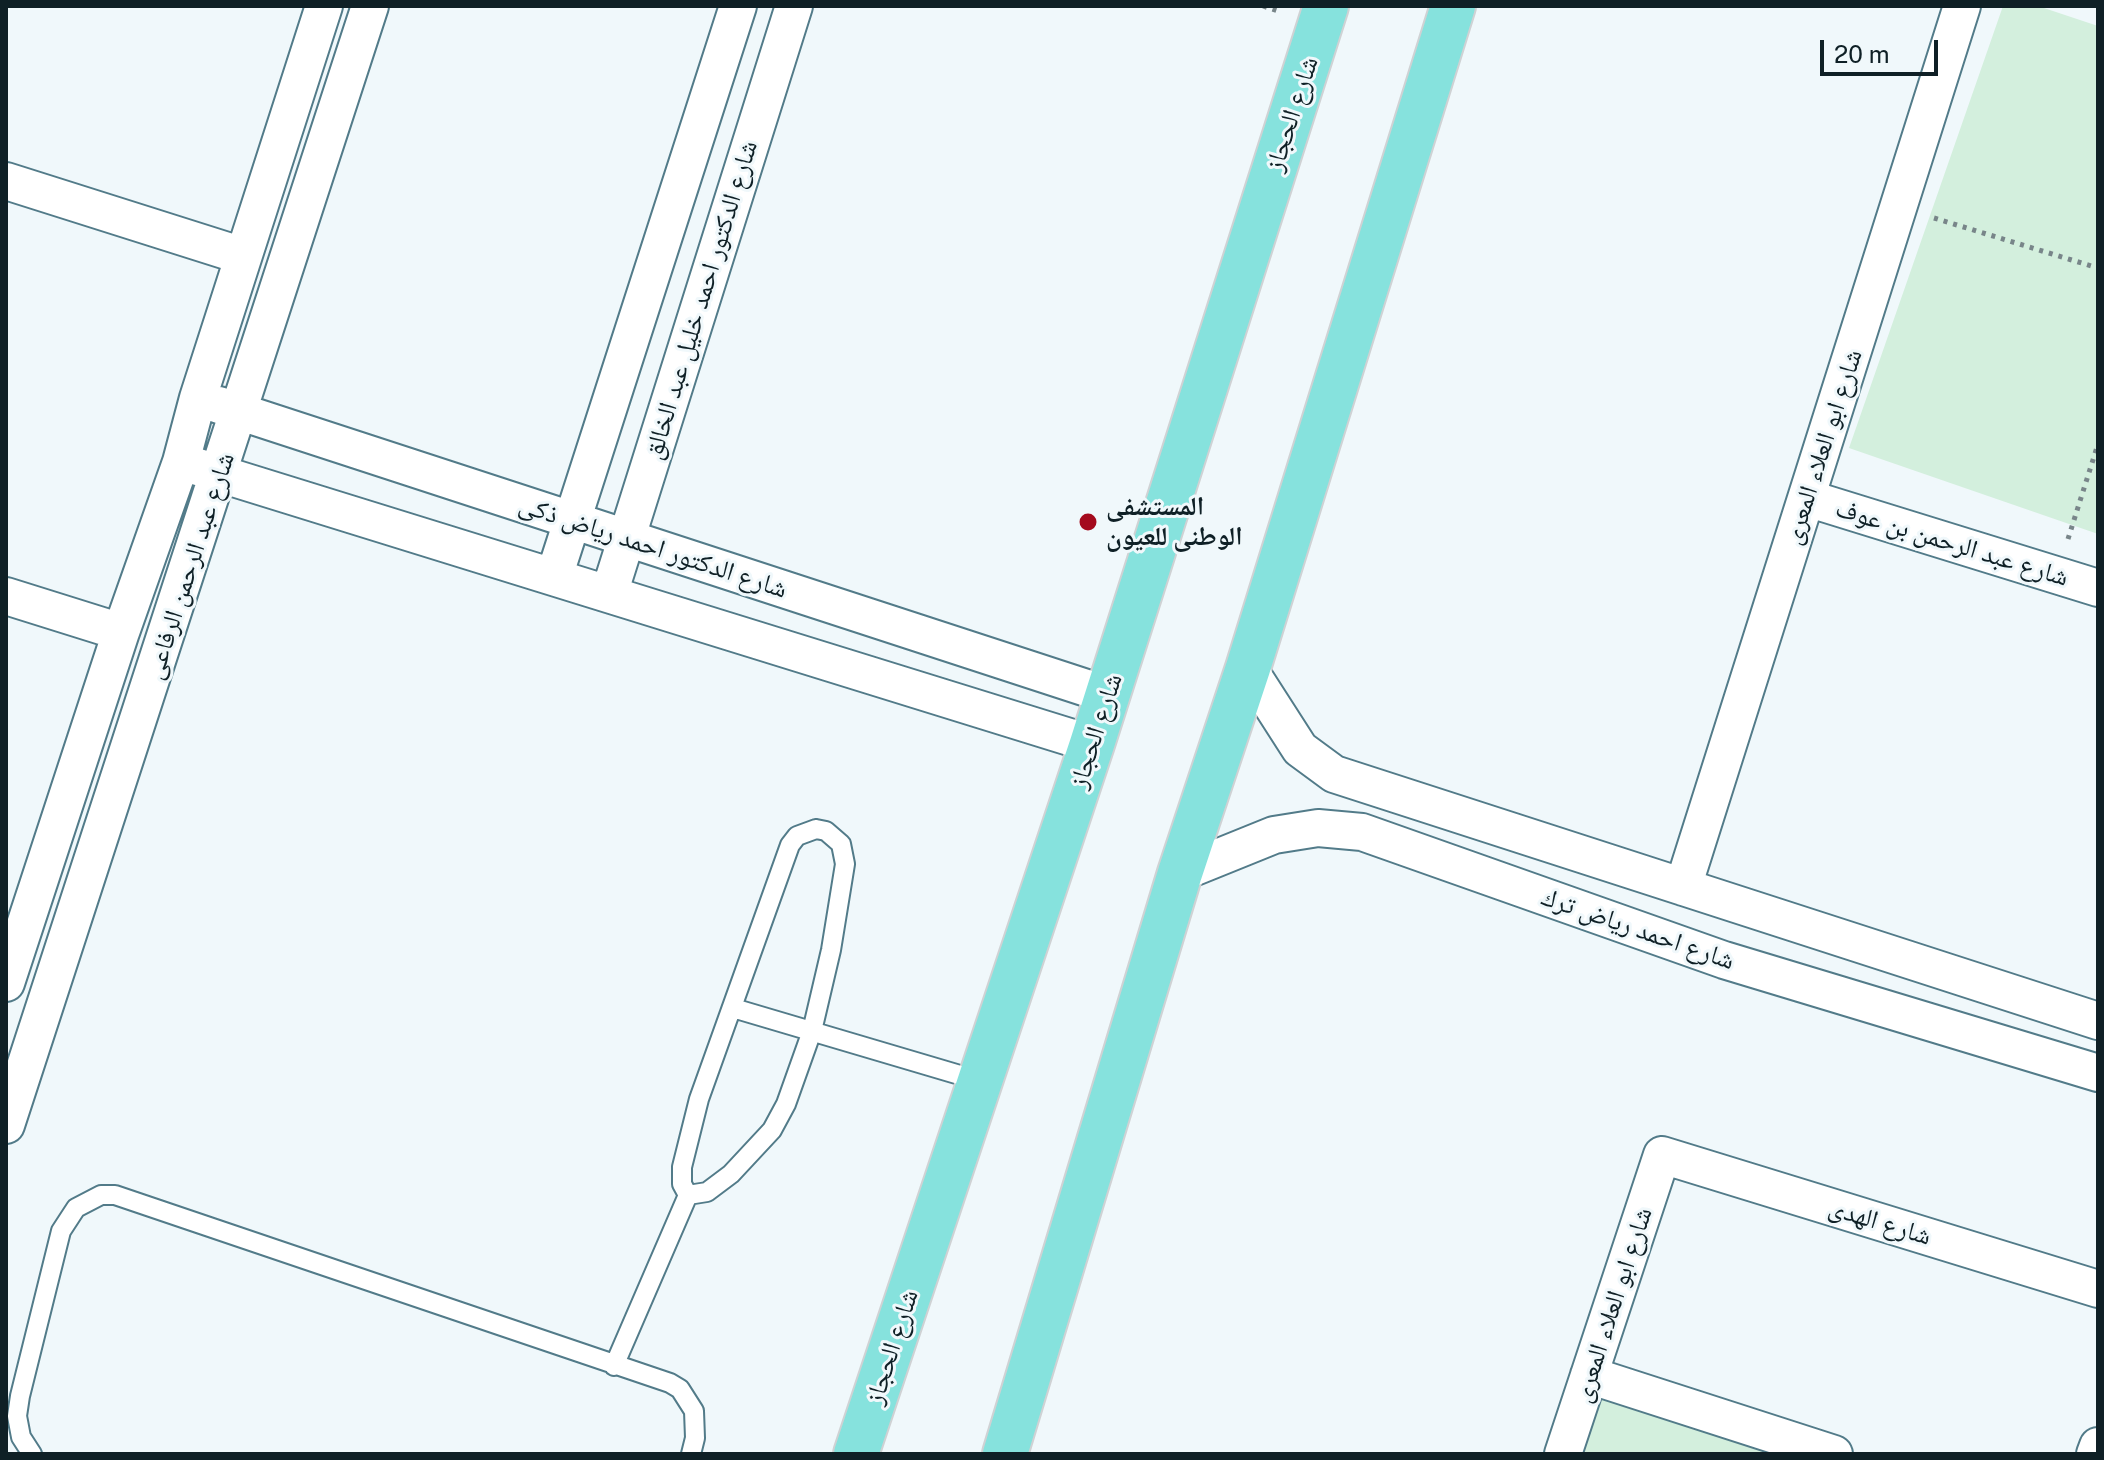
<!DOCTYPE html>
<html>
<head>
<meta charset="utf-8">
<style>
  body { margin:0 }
  #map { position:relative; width:2104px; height:1460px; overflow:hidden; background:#f0f8fb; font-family:"Public Sans",sans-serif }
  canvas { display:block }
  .frame { position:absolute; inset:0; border:8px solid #0f2026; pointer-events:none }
  .scale { position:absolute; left:1820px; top:40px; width:118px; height:36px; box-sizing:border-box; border:4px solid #0f2026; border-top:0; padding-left:10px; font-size:24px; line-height:28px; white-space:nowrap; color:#0f2026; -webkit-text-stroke:6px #f0f8fb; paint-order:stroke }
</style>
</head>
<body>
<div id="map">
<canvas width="2104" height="1460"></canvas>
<div class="frame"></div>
<div class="scale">20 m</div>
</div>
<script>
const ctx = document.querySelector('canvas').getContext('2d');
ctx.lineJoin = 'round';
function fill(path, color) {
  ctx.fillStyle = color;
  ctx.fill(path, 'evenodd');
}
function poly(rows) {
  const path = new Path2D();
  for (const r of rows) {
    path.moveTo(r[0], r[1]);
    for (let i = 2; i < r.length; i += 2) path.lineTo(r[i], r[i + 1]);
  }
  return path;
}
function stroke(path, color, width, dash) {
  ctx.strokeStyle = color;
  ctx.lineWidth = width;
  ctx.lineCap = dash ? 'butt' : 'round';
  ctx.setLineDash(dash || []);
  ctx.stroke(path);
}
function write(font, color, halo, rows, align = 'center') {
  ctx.font = font + ' "Public Sans","Noto Naskh Arabic",sans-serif';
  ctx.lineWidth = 6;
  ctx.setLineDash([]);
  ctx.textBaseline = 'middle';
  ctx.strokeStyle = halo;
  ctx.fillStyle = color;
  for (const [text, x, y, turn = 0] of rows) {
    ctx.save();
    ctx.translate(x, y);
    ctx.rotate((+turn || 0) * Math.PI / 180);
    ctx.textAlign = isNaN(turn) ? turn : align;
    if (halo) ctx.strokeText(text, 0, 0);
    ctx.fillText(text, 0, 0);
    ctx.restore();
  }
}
const green = poly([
  [2003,6,2038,6,2098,26,2098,534,1849,448],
  [1602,1395,1765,1446,1763,1454,1583,1454]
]);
const path = poly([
  [1263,6,1281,12],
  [1934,218,2098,268],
  [2068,539,2098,444]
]);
const lane = poly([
  [816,829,826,831,841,844,845,864,831,950,812,1031,786,1104,772,1130,731,1174,707,1192,688,1195,682,1184,682,1167,699,1099,790,845,797,836,816,829],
  [733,1008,980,1081],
  [614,1366,688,1195],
  [32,1454,21,1437,17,1416,20,1396,61,1231,76,1208,101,1195,115,1195,670,1383,680,1389,694,1411,695,1438,691,1454]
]);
const street = poly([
  [6,181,243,256],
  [219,405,1108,695],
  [198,467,1092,744],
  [1807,498,2098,588],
  [554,577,738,6],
  [609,594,794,6],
  [6,596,121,632],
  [1248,668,1300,749,1334,774,2098,1021],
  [1180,873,1274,835,1318,828,1362,832,1724,960,2098,1073],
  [1683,887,1962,6],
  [6,983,121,632,181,462,198,398,324,6],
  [6,1125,370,6],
  [1589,1375,1834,1454],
  [1563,1454,1662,1155,2098,1289],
  [2095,1454,2098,1446]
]);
const primary = poly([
  [856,1454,1092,744,1326,6],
  [1005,1454,1180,873,1248,668,1453,6]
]);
const markers = [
  [1088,522,10,"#a40a1d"]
];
const streetNames = [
  ["شارع الحجاز",1292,114,-72],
  ["شارع الدكتور احمد خليل عبد الخالق",701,300,-73],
  ["شارع ابو العلاء المعرى",1823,447,-72],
  ["شارع عبد الرحمن بن عوف",1952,543,17],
  ["شارع الدكتور احمد رياض ذكى",653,547,18],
  ["شارع عبد الرحمن الرفاعى",190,566,-72],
  ["شارع الحجاز",1096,731,-72],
  ["شارع احمد رياض ترك",1638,929,19],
  ["شارع الهدى",1880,1222,17],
  ["شارع ابو العلاء المعرى",1613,1305,-72],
  ["شارع الحجاز",892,1347,-72]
];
const poiNames = [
  ["المستشفى",1106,507],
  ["الوطنى للعيون",1106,537]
];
fill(green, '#d3efdd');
stroke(lane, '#527b89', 22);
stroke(street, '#527b89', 40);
stroke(primary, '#cfd2d4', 48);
stroke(path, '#788589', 5, [4, 6]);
stroke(lane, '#fff', 18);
stroke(street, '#fff', 36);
stroke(primary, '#86e2dd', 44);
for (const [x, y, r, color] of markers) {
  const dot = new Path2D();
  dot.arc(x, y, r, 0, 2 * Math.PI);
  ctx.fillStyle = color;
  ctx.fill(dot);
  stroke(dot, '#f0f8fb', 3);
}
write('26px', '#0f2026', '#f0f8fb', streetNames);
write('bold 26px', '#0f2026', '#f0f8fb', poiNames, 'left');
</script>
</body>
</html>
